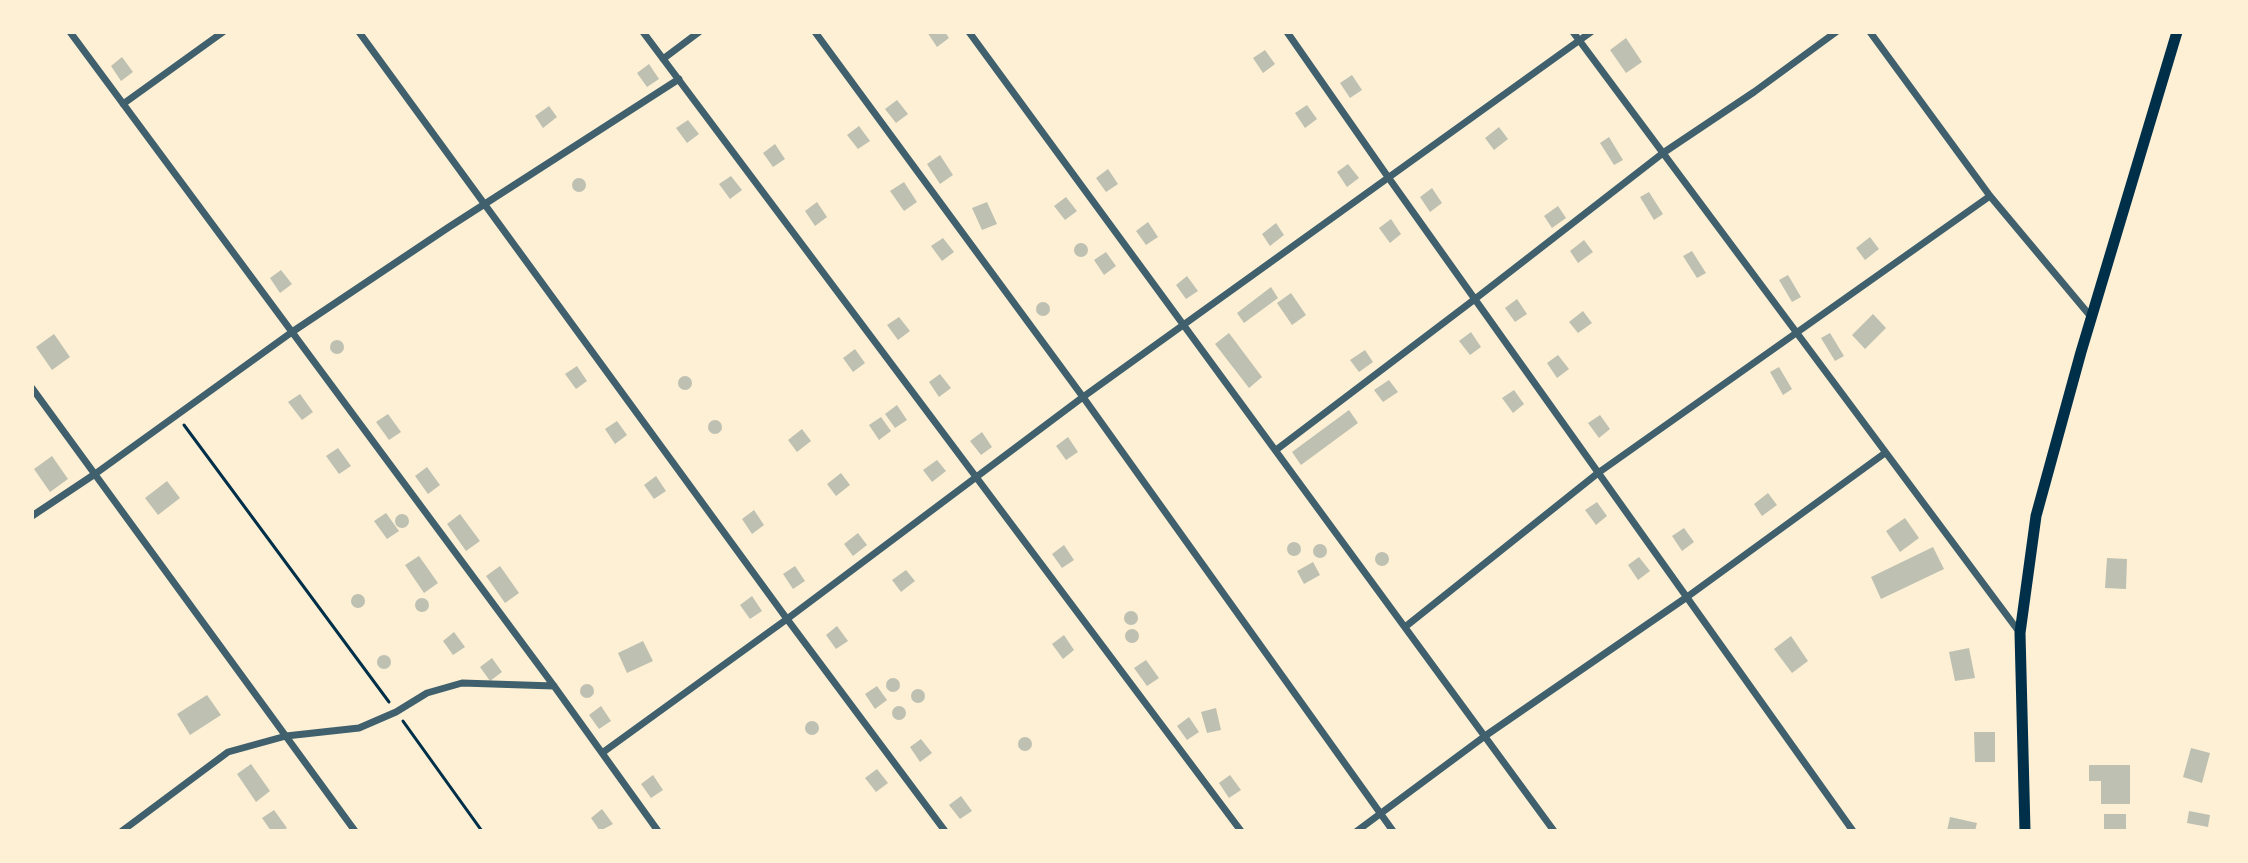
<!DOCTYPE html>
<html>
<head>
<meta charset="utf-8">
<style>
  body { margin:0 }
  #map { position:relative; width:2248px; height:863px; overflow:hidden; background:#fdf0d5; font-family:"Golos Text",sans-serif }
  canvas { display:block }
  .frame { position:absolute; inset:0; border:34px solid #fdf0d5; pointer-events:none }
</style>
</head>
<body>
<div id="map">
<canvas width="2248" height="863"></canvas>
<div class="frame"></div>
</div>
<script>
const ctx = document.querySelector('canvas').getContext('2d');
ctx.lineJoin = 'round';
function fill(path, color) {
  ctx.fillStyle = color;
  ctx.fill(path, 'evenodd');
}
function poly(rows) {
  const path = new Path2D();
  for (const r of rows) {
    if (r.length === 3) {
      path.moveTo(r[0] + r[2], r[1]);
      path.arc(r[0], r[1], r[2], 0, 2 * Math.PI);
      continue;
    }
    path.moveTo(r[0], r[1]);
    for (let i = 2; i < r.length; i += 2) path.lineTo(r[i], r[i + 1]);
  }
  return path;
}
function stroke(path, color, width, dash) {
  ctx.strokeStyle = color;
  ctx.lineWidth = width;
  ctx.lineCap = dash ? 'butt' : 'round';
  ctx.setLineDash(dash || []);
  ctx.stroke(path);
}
const building = poly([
  [927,32,945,32,949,38,937,47],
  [1626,38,1642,62,1626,73,1610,50],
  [1265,50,1275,64,1263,73,1253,58],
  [122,57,133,72,121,81,111,66],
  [649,64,659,79,647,87,637,73],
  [1352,75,1362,90,1350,98,1340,83],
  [897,100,908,114,896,123,885,109],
  [1307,105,1317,119,1305,128,1295,113],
  [549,106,557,117,543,128,535,116],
  [688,120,699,134,687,143,676,128],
  [859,126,870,141,858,149,847,135],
  [1499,127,1508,139,1494,150,1485,138],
  [1609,137,1623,160,1614,165,1600,143],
  [775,144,785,159,773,167,763,153],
  [940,155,953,175,940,184,927,164],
  [1348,164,1359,178,1347,187,1337,172],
  [1108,169,1118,184,1106,192,1096,178],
  [731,176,742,190,730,199,719,184],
  [579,185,7],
  [904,182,917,202,904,211,890,191],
  [1432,188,1442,203,1430,212,1420,197],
  [1649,192,1663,214,1654,220,1640,197],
  [1066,197,1077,211,1065,220,1054,206],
  [817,202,827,217,815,226,805,211],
  [987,202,997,224,982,230,972,208],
  [1558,206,1566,218,1552,228,1544,216],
  [1391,219,1401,234,1390,243,1379,228],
  [1148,222,1158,237,1146,245,1136,231],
  [1276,223,1284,235,1270,246,1262,234],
  [1870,237,1879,249,1865,260,1856,248],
  [943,238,954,252,942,261,931,246],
  [1584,240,1593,252,1578,263,1570,251],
  [1081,250,7],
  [1692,251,1706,273,1697,278,1683,256],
  [1106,252,1116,266,1104,275,1094,260],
  [281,270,292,284,280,293,270,278],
  [1788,275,1801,297,1792,302,1779,280],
  [1187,276,1198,291,1186,299,1176,285],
  [1271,287,1278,298,1244,323,1237,313],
  [1291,293,1306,315,1292,325,1277,303],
  [1517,299,1527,314,1515,322,1505,308],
  [1043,309,7],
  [1583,311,1592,323,1578,333,1569,322],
  [1873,314,1886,328,1865,349,1852,335],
  [899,317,910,331,898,340,887,325],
  [1471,332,1481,347,1470,355,1459,341],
  [1229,333,1262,377,1249,388,1215,344],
  [1830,333,1844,356,1835,361,1821,338],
  [54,334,70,357,52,370,36,347],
  [337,347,7],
  [855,349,865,363,853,372,843,358],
  [1365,350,1373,362,1359,372,1350,360],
  [1558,355,1569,369,1557,378,1547,363],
  [577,366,587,381,576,389,565,374],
  [1779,367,1792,389,1783,395,1770,372],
  [940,374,951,388,939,397,929,382],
  [685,383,7],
  [1389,380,1398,392,1383,402,1374,390],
  [1514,390,1524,404,1513,413,1502,398],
  [300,394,313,412,302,420,288,402],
  [897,405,907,420,895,428,885,414],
  [1349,410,1358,423,1301,465,1292,452],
  [388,414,401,432,389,440,376,422],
  [1600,415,1610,429,1599,438,1588,423],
  [881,417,891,431,879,440,869,425],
  [715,427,7],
  [617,421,627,435,615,444,605,429],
  [802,429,811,441,797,452,788,440],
  [982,432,992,447,981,455,970,441],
  [1068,437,1078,452,1066,460,1056,446],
  [338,448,351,466,339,474,326,456],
  [52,456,68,479,50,492,34,469],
  [937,460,946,471,932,482,923,470],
  [427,467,440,485,428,494,415,476],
  [841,473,850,485,836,496,827,484],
  [656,476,666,491,654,499,644,485],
  [167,481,180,498,158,515,145,498],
  [1768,493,1777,505,1762,516,1754,504],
  [1597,502,1607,516,1596,525,1585,510],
  [754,510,764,525,752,534,742,519],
  [386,513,399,531,387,539,374,521],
  [402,521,7],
  [460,514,480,541,466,551,447,524],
  [1905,518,1919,538,1900,552,1886,531],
  [1684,528,1694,542,1682,551,1672,536],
  [858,533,867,545,853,556,844,544],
  [1294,549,7],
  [1320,551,7],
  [1064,545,1074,560,1062,568,1052,554],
  [1933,547,1944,569,1881,599,1871,577],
  [1382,559,7],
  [419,556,438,583,424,593,405,565],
  [1639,557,1650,571,1638,580,1628,565],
  [2107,558,2127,559,2126,589,2105,588],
  [1313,562,1320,575,1304,584,1297,571],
  [500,566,519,593,505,603,486,576],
  [795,566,805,581,793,589,783,574],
  [906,570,915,581,901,592,892,580],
  [358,601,7],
  [752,596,762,611,750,619,740,605],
  [422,605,7],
  [1131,618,7],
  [837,626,848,641,836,649,826,635],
  [1132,636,7],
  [454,632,465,647,453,655,443,641],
  [1064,635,1074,650,1063,659,1052,644],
  [1791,636,1808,661,1792,673,1774,649],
  [643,641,653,661,627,673,618,653],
  [1969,648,1975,678,1955,681,1949,652],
  [384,662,7],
  [492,658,502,672,490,681,480,667],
  [1146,660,1159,678,1147,686,1134,668],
  [893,685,7],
  [587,691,7],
  [877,686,887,700,875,709,865,694],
  [918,696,7],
  [207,695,221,715,190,735,177,714],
  [899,713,7],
  [601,706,611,721,599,729,589,715],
  [1216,708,1221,730,1207,733,1201,712],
  [1189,717,1199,732,1187,740,1177,726],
  [812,728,7],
  [1974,732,1995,732,1995,762,1975,762],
  [1025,744,7],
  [921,739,932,753,920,762,910,747],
  [2191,748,2210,753,2202,783,2183,777],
  [251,764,270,791,256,802,237,774],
  [2089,765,2130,765,2130,804,2101,804,2101,781,2089,781],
  [877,769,888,783,876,792,865,778],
  [653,775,663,790,651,798,641,784],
  [1230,775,1241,790,1229,798,1219,783],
  [961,796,972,811,960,819,949,805],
  [602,809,613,824,600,831,591,818],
  [274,810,287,828,282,831,271,831,262,818],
  [2189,811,2210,815,2208,827,2187,823],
  [2104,814,2126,814,2126,831,2104,831],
  [1950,817,1977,823,1975,831,1947,831]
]);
const path = poly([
  [184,425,389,702],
  [403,721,482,831]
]);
const minor = poly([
  [70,32,554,686,658,831],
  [359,32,787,619,945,831],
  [643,32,1241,831],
  [815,32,1083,397,1393,831],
  [969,32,1554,831],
  [1287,32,1388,177,1853,831],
  [1573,32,2020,633],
  [1870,32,1990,196,2092,318],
  [663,59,699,32],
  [123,104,223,32],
  [32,388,355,831],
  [1276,450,1475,299,1663,153,1754,92,1836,32],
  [32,516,95,474,292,332,449,227,679,79],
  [1405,627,1598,473,1990,196],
  [602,753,787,619,1083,397,1591,32],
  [122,831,228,752,286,736,359,728,396,712,427,693,462,683,554,686],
  [1357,831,1485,736,1687,597,1885,453]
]);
const secondary = poly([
  [2025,831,2020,633,2036,516,2081,352,2177,32]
]);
fill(building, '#bec0b2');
stroke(path, '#003049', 3);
stroke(minor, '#3f606c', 7);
stroke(secondary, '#003049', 11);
</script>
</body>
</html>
